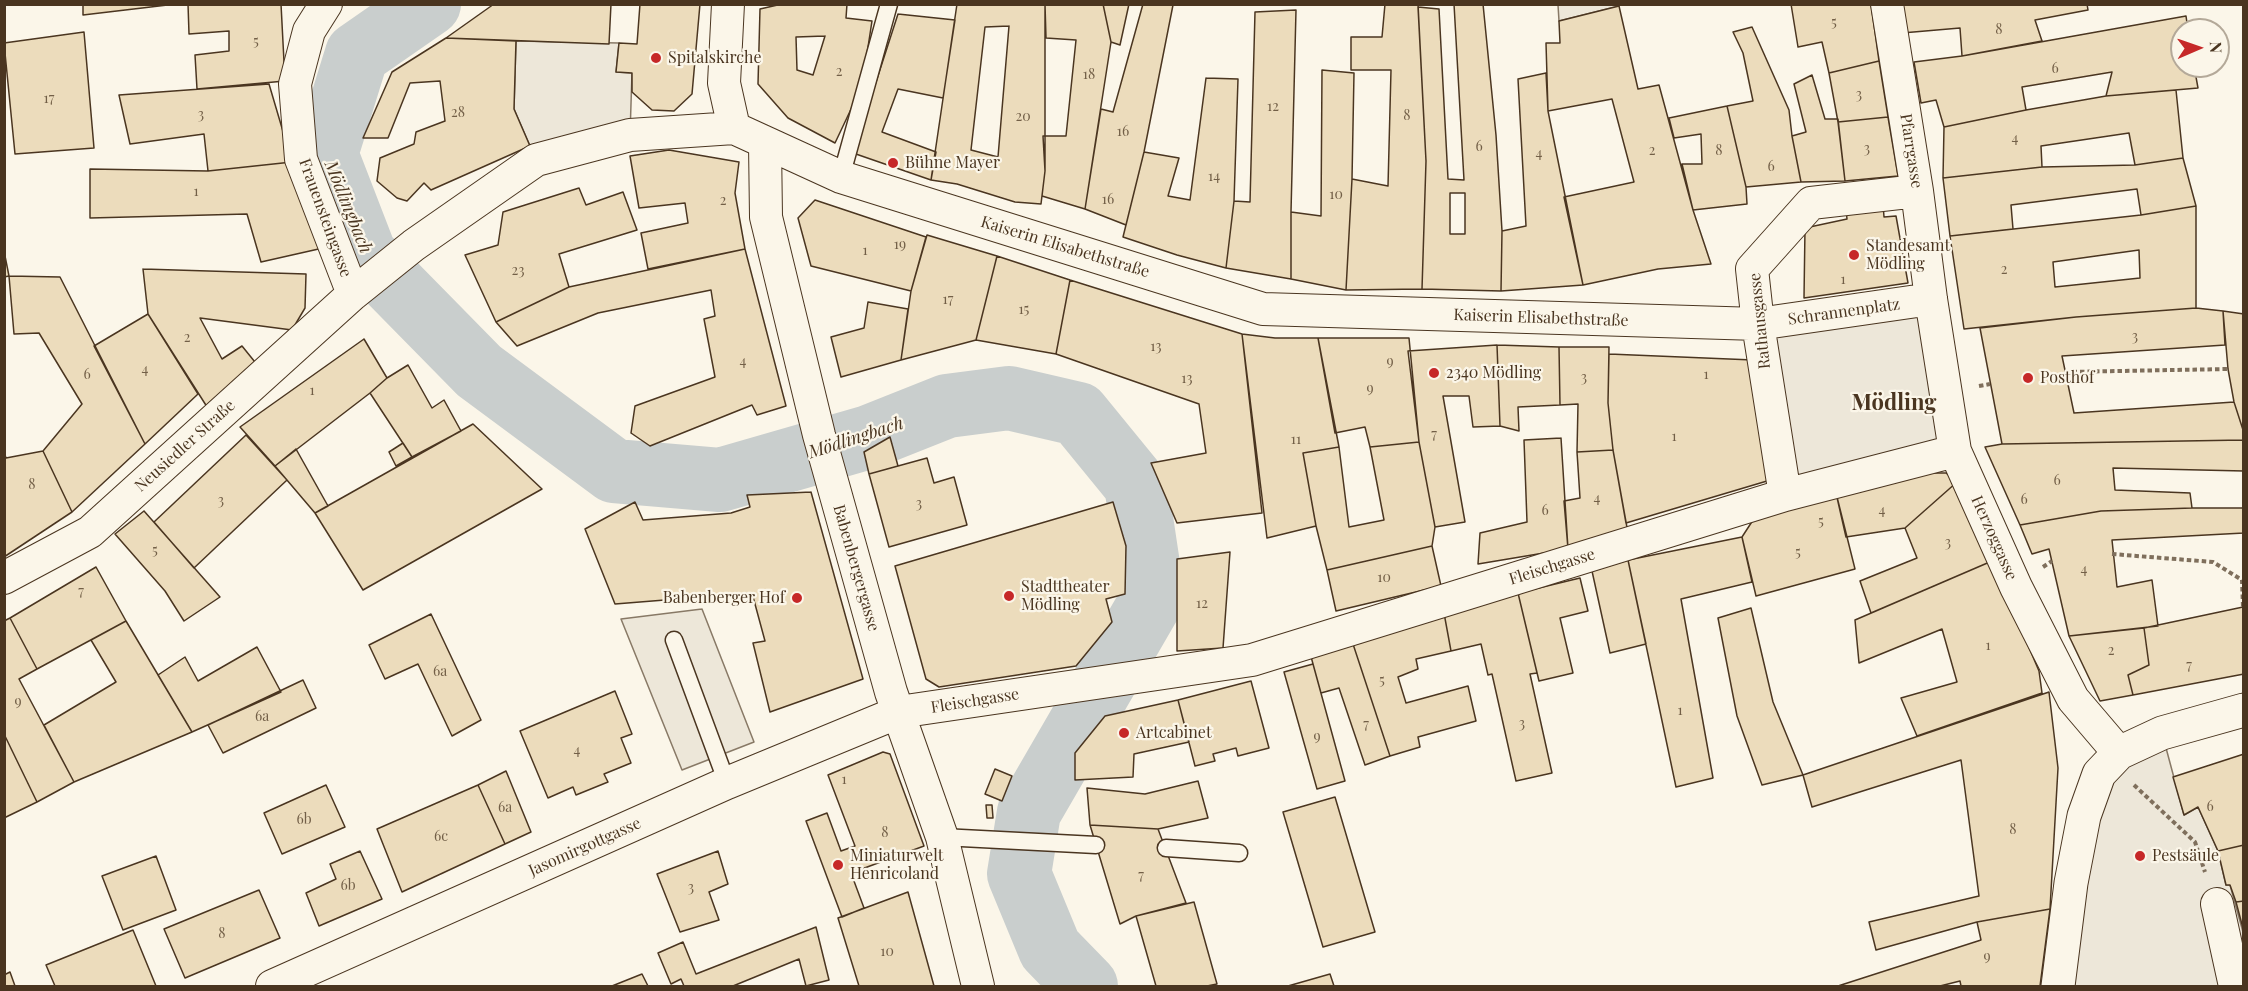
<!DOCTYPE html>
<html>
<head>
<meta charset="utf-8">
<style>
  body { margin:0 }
  #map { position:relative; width:2248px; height:991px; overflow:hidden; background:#fbf6e9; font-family:"Playfair Display",serif }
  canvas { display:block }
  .frame { position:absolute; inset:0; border:6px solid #4a3520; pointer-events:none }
  .north { position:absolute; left:2170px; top:18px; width:60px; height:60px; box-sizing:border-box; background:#fbf6e9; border:2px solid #b4a999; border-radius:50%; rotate:88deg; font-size:16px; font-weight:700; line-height:24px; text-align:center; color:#4a3520 }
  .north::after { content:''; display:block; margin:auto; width:21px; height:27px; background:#c62828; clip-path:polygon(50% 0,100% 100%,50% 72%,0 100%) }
</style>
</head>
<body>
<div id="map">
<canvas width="2248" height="991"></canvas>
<div class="frame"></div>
<div class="north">N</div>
</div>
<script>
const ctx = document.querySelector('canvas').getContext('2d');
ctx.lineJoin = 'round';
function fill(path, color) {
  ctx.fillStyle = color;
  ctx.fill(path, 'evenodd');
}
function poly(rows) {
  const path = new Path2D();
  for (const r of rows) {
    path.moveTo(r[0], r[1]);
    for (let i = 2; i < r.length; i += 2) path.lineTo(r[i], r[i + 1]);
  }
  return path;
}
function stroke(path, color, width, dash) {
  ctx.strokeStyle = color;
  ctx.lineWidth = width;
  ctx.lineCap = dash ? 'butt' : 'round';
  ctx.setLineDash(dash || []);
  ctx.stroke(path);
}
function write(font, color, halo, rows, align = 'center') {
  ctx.font = font + ' "Playfair Display",serif';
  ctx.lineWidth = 4.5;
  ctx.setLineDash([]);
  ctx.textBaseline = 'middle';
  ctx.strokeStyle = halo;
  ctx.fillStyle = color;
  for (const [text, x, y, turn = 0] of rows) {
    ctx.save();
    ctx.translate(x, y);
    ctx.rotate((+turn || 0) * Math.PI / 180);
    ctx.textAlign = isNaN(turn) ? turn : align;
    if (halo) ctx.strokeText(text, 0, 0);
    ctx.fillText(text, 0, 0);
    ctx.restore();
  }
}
const parking = poly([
  [1619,4,1619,6,1559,21,1558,5,1619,4],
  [516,41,619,43,616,72,632,73,630,135,536,160,514,109,516,41],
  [1931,299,1955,451,1785,495,1758,324,1931,299],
  [702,609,754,742,682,770,621,619,702,609],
  [2162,733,2184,815,2198,807,2218,851,2226,885,2230,885,2243,932,2243,986,2058,986,2099,774,2162,733]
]);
const river = poly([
  [429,4,357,54,326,154,365,255,479,371,614,471,720,480,869,437,947,406,1009,398,1078,414,1136,485,1153,598,1029,812,1019,874,1050,949,1086,986]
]);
const building = poly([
  [83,4,176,4,83,15,83,4],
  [188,4,281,4,285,81,197,89,195,55,229,51,229,31,189,34,188,4],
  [494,4,611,4,609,44,446,38,494,4],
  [640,4,700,4,692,94,674,111,652,110,632,92,632,73,616,72,619,43,637,44,640,4],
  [782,4,847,4,846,18,872,21,862,86,835,143,788,118,758,84,760,9,782,4],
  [825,36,813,75,797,70,796,37,825,36],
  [957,4,1045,4,1045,171,1041,204,1015,202,957,184,931,180,957,4],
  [1009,26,998,157,971,150,985,27,1009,26],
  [1045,4,1103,4,1111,42,1085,209,1042,196,1045,171,1043,136,1066,136,1076,40,1046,38,1045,4],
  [1103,4,1129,4,1120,45,1111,42,1103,4],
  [1143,4,1173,5,1144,152,1126,225,1085,209,1101,109,1113,112,1143,4],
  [1385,4,1418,4,1426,161,1422,289,1346,290,1352,179,1388,186,1391,70,1351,70,1351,37,1382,37,1385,4],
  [1454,4,1483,4,1496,135,1502,231,1501,291,1422,289,1426,161,1418,7,1439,9,1448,179,1464,180,1454,4],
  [1450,193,1465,193,1465,234,1450,234,1450,193],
  [1791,4,1871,4,1879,61,1829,73,1822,42,1798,47,1791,4],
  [1898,4,2087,4,2088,10,2035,20,2042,41,1962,56,1960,28,1902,33,1898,4],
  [1619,6,1638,89,1659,85,1693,210,1711,264,1658,269,1583,285,1564,197,1634,182,1612,99,1548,111,1546,43,1560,43,1559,21,1619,6],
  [1296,10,1291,212,1291,279,1226,268,1234,201,1250,202,1255,12,1296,10],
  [898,14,955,20,943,98,898,89,882,132,936,152,931,180,853,153,898,14],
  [2186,16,2188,30,2182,30,2182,66,2194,66,2198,88,2106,96,2112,72,2022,87,2026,110,1944,127,1936,100,1921,103,1914,62,1962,56,2186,16],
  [1752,27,1789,110,1792,136,1801,182,1746,187,1727,106,1753,101,1743,53,1733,32,1752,27],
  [84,32,94,148,15,154,4,43,84,32],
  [446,38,516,41,514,109,530,146,431,190,424,183,407,201,397,198,377,181,380,158,414,144,416,132,445,121,440,81,410,83,388,138,363,138,392,72,446,38],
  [1879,61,1888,117,1838,122,1829,73,1879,61],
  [1322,70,1354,73,1352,179,1346,290,1291,279,1291,212,1321,216,1322,70],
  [1546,73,1548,111,1583,285,1501,291,1502,231,1526,226,1518,79,1546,73],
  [1812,75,1825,119,1838,119,1845,181,1801,182,1792,136,1806,132,1794,84,1812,75],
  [1206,78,1238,79,1234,201,1226,268,1177,255,1123,237,1144,152,1179,158,1168,196,1190,200,1206,78],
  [269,84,292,162,208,171,204,134,130,144,119,95,269,84],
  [2176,90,2183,158,2135,165,2129,133,2041,146,2042,167,1943,178,1944,127,2026,110,2106,96,2176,90],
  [1727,106,1746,187,1747,204,1693,210,1682,164,1702,164,1701,134,1674,138,1669,118,1727,106],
  [1888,117,1898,176,1845,181,1838,122,1888,117],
  [669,150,739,162,735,193,745,249,648,269,641,233,688,223,685,203,639,208,630,156,669,150],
  [2183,158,2196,206,2141,215,2137,189,2011,205,2013,229,1950,236,1943,178,2042,167,2135,165,2183,158],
  [292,162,323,248,261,262,247,214,90,218,90,169,208,171,292,162],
  [579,188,586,205,623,192,637,230,559,254,569,287,496,322,465,255,498,245,503,212,579,188],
  [815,200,926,237,911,291,811,266,798,218,815,200],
  [1883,204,1884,217,1896,216,1908,283,1804,298,1805,228,1847,219,1846,210,1883,204],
  [2196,206,2196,308,2076,317,1964,329,1950,236,2141,215,2196,206],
  [2139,250,2140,278,2055,287,2053,262,2139,250],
  [927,235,997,256,976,340,901,360,911,291,927,235],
  [745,249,786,406,757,415,752,405,650,446,631,433,635,406,715,377,704,319,715,316,711,290,598,313,517,346,496,322,569,287,745,249],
  [4,251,9,276,4,277,4,251],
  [997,256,1070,280,1056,354,976,340,997,256],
  [143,269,306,274,305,308,292,330,200,318,222,359,242,346,259,367,209,410,148,314,143,269],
  [9,276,60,277,145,444,72,512,43,451,82,404,39,333,14,334,9,276],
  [1070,280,1242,334,1262,513,1177,523,1151,463,1206,453,1199,404,1056,354,1070,280],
  [868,302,908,309,901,360,841,377,831,337,864,328,868,302],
  [2196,308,2223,311,2225,345,2062,356,2074,413,2234,402,2244,433,2244,440,2002,444,1980,328,2076,317,2196,308],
  [2223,311,2244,314,2244,433,2234,402,2228,369,2223,311],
  [148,314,198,394,145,444,94,346,148,314],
  [1242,334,1275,338,1318,338,1339,447,1303,453,1316,526,1267,538,1242,334],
  [1318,338,1409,338,1419,442,1370,447,1365,427,1335,433,1318,338],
  [364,339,387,378,370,393,275,466,240,427,364,339],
  [1497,345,1500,426,1473,427,1469,396,1443,396,1465,522,1435,527,1419,442,1408,351,1497,345],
  [1497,345,1559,347,1560,405,1518,407,1519,431,1500,426,1497,345],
  [1559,347,1609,347,1608,403,1613,450,1577,452,1578,404,1560,405,1559,347],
  [1609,354,1753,360,1767,481,1626,523,1613,450,1608,403,1609,354],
  [408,365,432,408,444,400,461,431,412,457,370,393,387,378,408,365],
  [473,424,542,489,363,590,315,513,473,424],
  [246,435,287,480,194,568,154,522,246,435],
  [890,437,898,466,869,474,864,452,890,437],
  [1561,438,1568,549,1478,564,1480,533,1527,522,1524,440,1561,438],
  [2244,440,2244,471,2113,468,2115,490,2190,493,2192,508,2101,511,2020,525,1985,447,2002,444,2244,440],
  [1419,442,1435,527,1432,546,1327,570,1316,526,1303,453,1339,447,1349,527,1384,520,1370,447,1419,442],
  [403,443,412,457,396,466,389,452,403,443],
  [296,449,328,506,315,513,275,466,296,449],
  [1613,450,1628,533,1568,549,1564,501,1580,498,1577,452,1613,450],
  [43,451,72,512,4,557,4,452,6,458,43,451],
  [927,458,934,483,954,477,967,525,889,547,869,474,927,458],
  [1906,473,1946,473,1957,482,1905,528,1846,537,1836,493,1906,473],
  [1957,482,1992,561,1871,613,1860,581,1917,558,1905,528,1957,482],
  [811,492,863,679,770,712,753,643,765,641,752,593,615,604,585,529,635,502,643,520,731,513,750,507,747,495,811,492],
  [1836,493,1855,569,1756,596,1742,537,1755,517,1836,493],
  [1113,502,1126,546,1125,594,1106,599,1112,622,1076,666,939,687,926,679,895,566,1113,502],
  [2192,508,2244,508,2244,533,2112,540,2117,587,2152,580,2158,626,2069,636,2049,549,2032,554,2020,525,2101,511,2192,508],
  [144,511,220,597,184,621,165,591,115,534,144,511],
  [1742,537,1752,582,1681,599,1713,778,1676,787,1628,560,1742,537],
  [1432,546,1441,586,1336,611,1327,570,1432,546],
  [1230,552,1223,648,1177,651,1177,559,1230,552],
  [1628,560,1646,644,1610,653,1592,571,1628,560],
  [1992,561,2039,671,2042,693,1917,736,1901,698,1957,682,1942,629,1859,663,1855,620,1992,561],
  [96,567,126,621,37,669,10,618,96,567],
  [1580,578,1588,611,1560,618,1573,673,1539,681,1518,593,1580,578],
  [1518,593,1537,673,1530,674,1552,773,1516,781,1492,674,1488,675,1481,644,1451,651,1444,613,1518,593],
  [2243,607,2244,674,2133,695,2128,675,2149,665,2144,628,2243,607],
  [1751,608,1773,702,1803,775,1762,785,1737,716,1718,618,1751,608],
  [1444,613,1451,651,1416,659,1418,669,1398,677,1406,703,1468,686,1476,721,1418,737,1420,747,1390,756,1352,641,1444,613],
  [431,614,481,720,452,736,418,664,385,679,369,645,431,614],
  [10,618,37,669,19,679,74,782,37,802,4,734,4,621,10,618],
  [126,621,192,732,74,782,44,725,116,682,91,640,126,621],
  [2144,628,2149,665,2128,675,2133,695,2100,701,2069,636,2144,628],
  [1352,641,1390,756,1365,765,1339,688,1321,693,1310,653,1352,641],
  [257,647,281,692,192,732,158,675,185,657,198,681,257,647],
  [1313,664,1345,781,1317,789,1284,672,1313,664],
  [303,680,316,708,223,753,208,725,303,680],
  [1251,681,1269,748,1238,756,1236,748,1213,754,1215,761,1195,766,1178,700,1251,681],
  [615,691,632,734,621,738,631,763,604,774,608,782,576,795,573,787,548,798,520,731,615,691],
  [2049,692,2058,768,2050,909,1977,922,1876,950,1869,922,1979,896,1961,760,1812,807,1803,775,2049,692],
  [1178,700,1189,742,1134,754,1133,777,1075,780,1075,753,1105,716,1178,700],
  [4,734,37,802,4,818,4,734],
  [883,752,890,754,924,846,851,873,864,908,842,917,806,821,827,813,841,851,855,846,828,775,883,752],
  [2244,754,2244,845,2218,851,2198,807,2184,815,2173,777,2244,754],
  [995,769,1012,776,1002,801,985,794,995,769],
  [506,771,531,832,505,844,478,785,506,771],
  [1198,781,1208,818,1158,829,1090,825,1087,788,1145,794,1198,781],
  [326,785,345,827,282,854,264,813,326,785],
  [478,785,505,844,402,892,377,829,478,785],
  [1335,797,1375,932,1323,947,1283,812,1335,797],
  [986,805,992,805,993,818,987,818,986,805],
  [1090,825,1158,829,1186,903,1136,916,1120,924,1090,825],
  [2244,845,2244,901,2236,902,2230,885,2226,885,2218,851,2244,845],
  [360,851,382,899,319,926,306,893,336,879,330,864,360,851],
  [718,851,728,884,709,892,719,920,680,932,657,874,718,851],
  [156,856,176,910,123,930,102,876,156,856],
  [259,890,280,938,185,978,164,929,259,890],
  [908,892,934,986,859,986,838,918,908,892],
  [2244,901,2244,932,2236,902,2244,901],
  [1194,902,1217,984,1207,986,1156,986,1136,916,1194,902],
  [2050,909,2040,986,1961,986,1960,981,1940,986,1838,986,1981,940,1977,922,2050,909],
  [816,927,829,980,806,986,799,959,733,986,684,986,681,979,671,984,658,953,683,942,696,974,816,927],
  [133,930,156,986,55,986,46,965,133,930],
  [10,972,15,986,4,986,4,975,10,972],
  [642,974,648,986,612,986,642,974],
  [1330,974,1334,986,1288,986,1330,974]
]);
const path = poly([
  [2065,372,2228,369],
  [1979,386,1990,384],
  [2112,554,2213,562,2242,580,2243,607],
  [2043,567,2052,561],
  [2134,785,2195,842,2205,872]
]);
const lane = poly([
  [841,177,889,4],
  [674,640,727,783],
  [942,837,1096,845],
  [1166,848,1239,853]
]);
const street = poly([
  [326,4,309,31,295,84,301,159,353,294],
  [728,4,724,83,734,128],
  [1887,4,1917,191,1931,299,1955,451,2016,587,2073,699,2119,753],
  [765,144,766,217,819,435,891,692,942,837,978,986],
  [1785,495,1758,324,1752,269,1811,203,1917,191],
  [4,578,90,532,353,294,414,245,536,160,630,135,734,128,841,177,1263,309,1758,324,1931,299],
  [2217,904,2235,986],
  [272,986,727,783,899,712,1252,660,1785,495,1955,451]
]);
const primary = poly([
  [2058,986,2071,883,2084,816,2099,774,2119,753,2162,733,2244,710]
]);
const markers = [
  [656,58,6,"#c62828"],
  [893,163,6,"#c62828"],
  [1854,255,6,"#c62828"],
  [1434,373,6,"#c62828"],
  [2028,378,6,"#c62828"],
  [1009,596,6,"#c62828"],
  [797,598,6,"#c62828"],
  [1124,733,6,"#c62828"],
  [2140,856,6,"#c62828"],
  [838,865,6,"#c62828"]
];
const numberNames = [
  ["5",1834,23],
  ["8",1999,30],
  ["5",256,42],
  ["6",2055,69],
  ["2",839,72],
  ["18",1089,75],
  ["3",1859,95],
  ["17",49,99],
  ["12",1273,107],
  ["28",458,113],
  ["3",201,115],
  ["8",1407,116],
  ["20",1023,117],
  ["16",1123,132],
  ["4",2015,139],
  ["6",1479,147],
  ["3",1867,149],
  ["2",1652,151],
  ["8",1719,151],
  ["4",1539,154],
  ["6",1771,167],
  ["14",1214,177],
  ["1",196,192],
  ["10",1336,195],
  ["16",1108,200],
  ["2",723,201],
  ["19",900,245],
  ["1",865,251],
  ["2",2004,270],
  ["23",518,271],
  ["1",1843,280],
  ["17",948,300],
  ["15",1024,310],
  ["3",2135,337],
  ["2",187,338],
  ["13",1156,347],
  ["4",743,362],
  ["9",1390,362],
  ["4",145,370],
  ["6",87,375],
  ["1",1706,375],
  ["3",1584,378],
  ["13",1187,379],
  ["9",1370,389],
  ["1",312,391],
  ["7",1434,435],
  ["1",1674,437],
  ["11",1296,440],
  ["6",2057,481],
  ["8",32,485],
  ["4",1597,499],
  ["6",2024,500],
  ["3",221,501],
  ["3",919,504],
  ["6",1545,511],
  ["4",1882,511],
  ["5",1821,522],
  ["3",1948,543],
  ["5",155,551],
  ["5",1798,553],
  ["4",2084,570],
  ["10",1384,578],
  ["7",81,592],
  ["12",1202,604],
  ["1",1988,646],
  ["2",2111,651],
  ["7",2189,666],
  ["6a",440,672],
  ["5",1382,681],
  ["9",18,702],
  ["1",1680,711],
  ["6a",262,717],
  ["3",1522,724],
  ["7",1366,725],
  ["9",1317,737],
  ["4",577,751],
  ["1",844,780],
  ["6",2210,807],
  ["6a",505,808],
  ["6b",304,820],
  ["8",2013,830],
  ["8",885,833],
  ["6c",441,837],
  ["7",1141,876],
  ["6b",348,886],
  ["3",691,888],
  ["8",222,934],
  ["10",887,952],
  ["9",1987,957]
];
const poiNames = [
  ["Spitalskirche",668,58],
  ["Bühne Mayer",905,163],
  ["Standesamt",1866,246],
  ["Mödling",1866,264],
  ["2340 Mödling",1446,373],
  ["Posthof",2040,378],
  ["Stadttheater",1021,587],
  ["Mödling",1021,605],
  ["Babenberger Hof",785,598,"right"],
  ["Artcabinet",1136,733],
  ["Miniaturwelt",850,856],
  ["Henricoland",850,874],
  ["Pestsäule",2152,856]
];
const streetNames = [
  ["Pfarrgasse",1911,151,81],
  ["Frauensteingasse",325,218,70],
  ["Kaiserin Elisabethstraße",1065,247,17],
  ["Schrannenplatz",1844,312,-8],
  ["Kaiserin Elisabethstraße",1541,318,2],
  ["Rathausgasse",1760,321,-96],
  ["Neusiedler Straße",185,446,-42],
  ["Herzoggasse",1994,538,66],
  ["Fleischgasse",1552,567,-17],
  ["Babenbergergasse",856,568,74],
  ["Fleischgasse",975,701,-9],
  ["Jasomirgottgasse",585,847,-24]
];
const waterNames = [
  ["Mödlingbach",348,207,68],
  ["Mödlingbach",856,438,-18]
];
const districtNames = [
  ["Mödling",1894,403]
];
fill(parking, '#ede7d9');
stroke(parking, '#887966', 1.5);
stroke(river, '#c9cecd', 64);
fill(building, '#ecdcbc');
stroke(building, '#4a3520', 1.5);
stroke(lane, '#4a3520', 19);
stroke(street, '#4a3520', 34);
stroke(primary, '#4a3520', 35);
stroke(path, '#7f6f5c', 4, [4.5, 3]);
stroke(lane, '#fbf6e9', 16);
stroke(street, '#fbf6e9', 32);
stroke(primary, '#fbf6e9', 33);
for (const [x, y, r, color] of markers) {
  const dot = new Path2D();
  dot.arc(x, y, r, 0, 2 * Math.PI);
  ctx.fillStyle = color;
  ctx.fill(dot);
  stroke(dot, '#fbf6e9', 2);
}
write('14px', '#725f47', null, numberNames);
write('16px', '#4a3520', '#fbf6e9', poiNames, 'left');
write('16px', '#4a3520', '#fbf6e9', streetNames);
write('italic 18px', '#4a3520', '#fbf6e9', waterNames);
write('bold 22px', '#4a3520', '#fbf6e9', districtNames);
</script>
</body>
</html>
